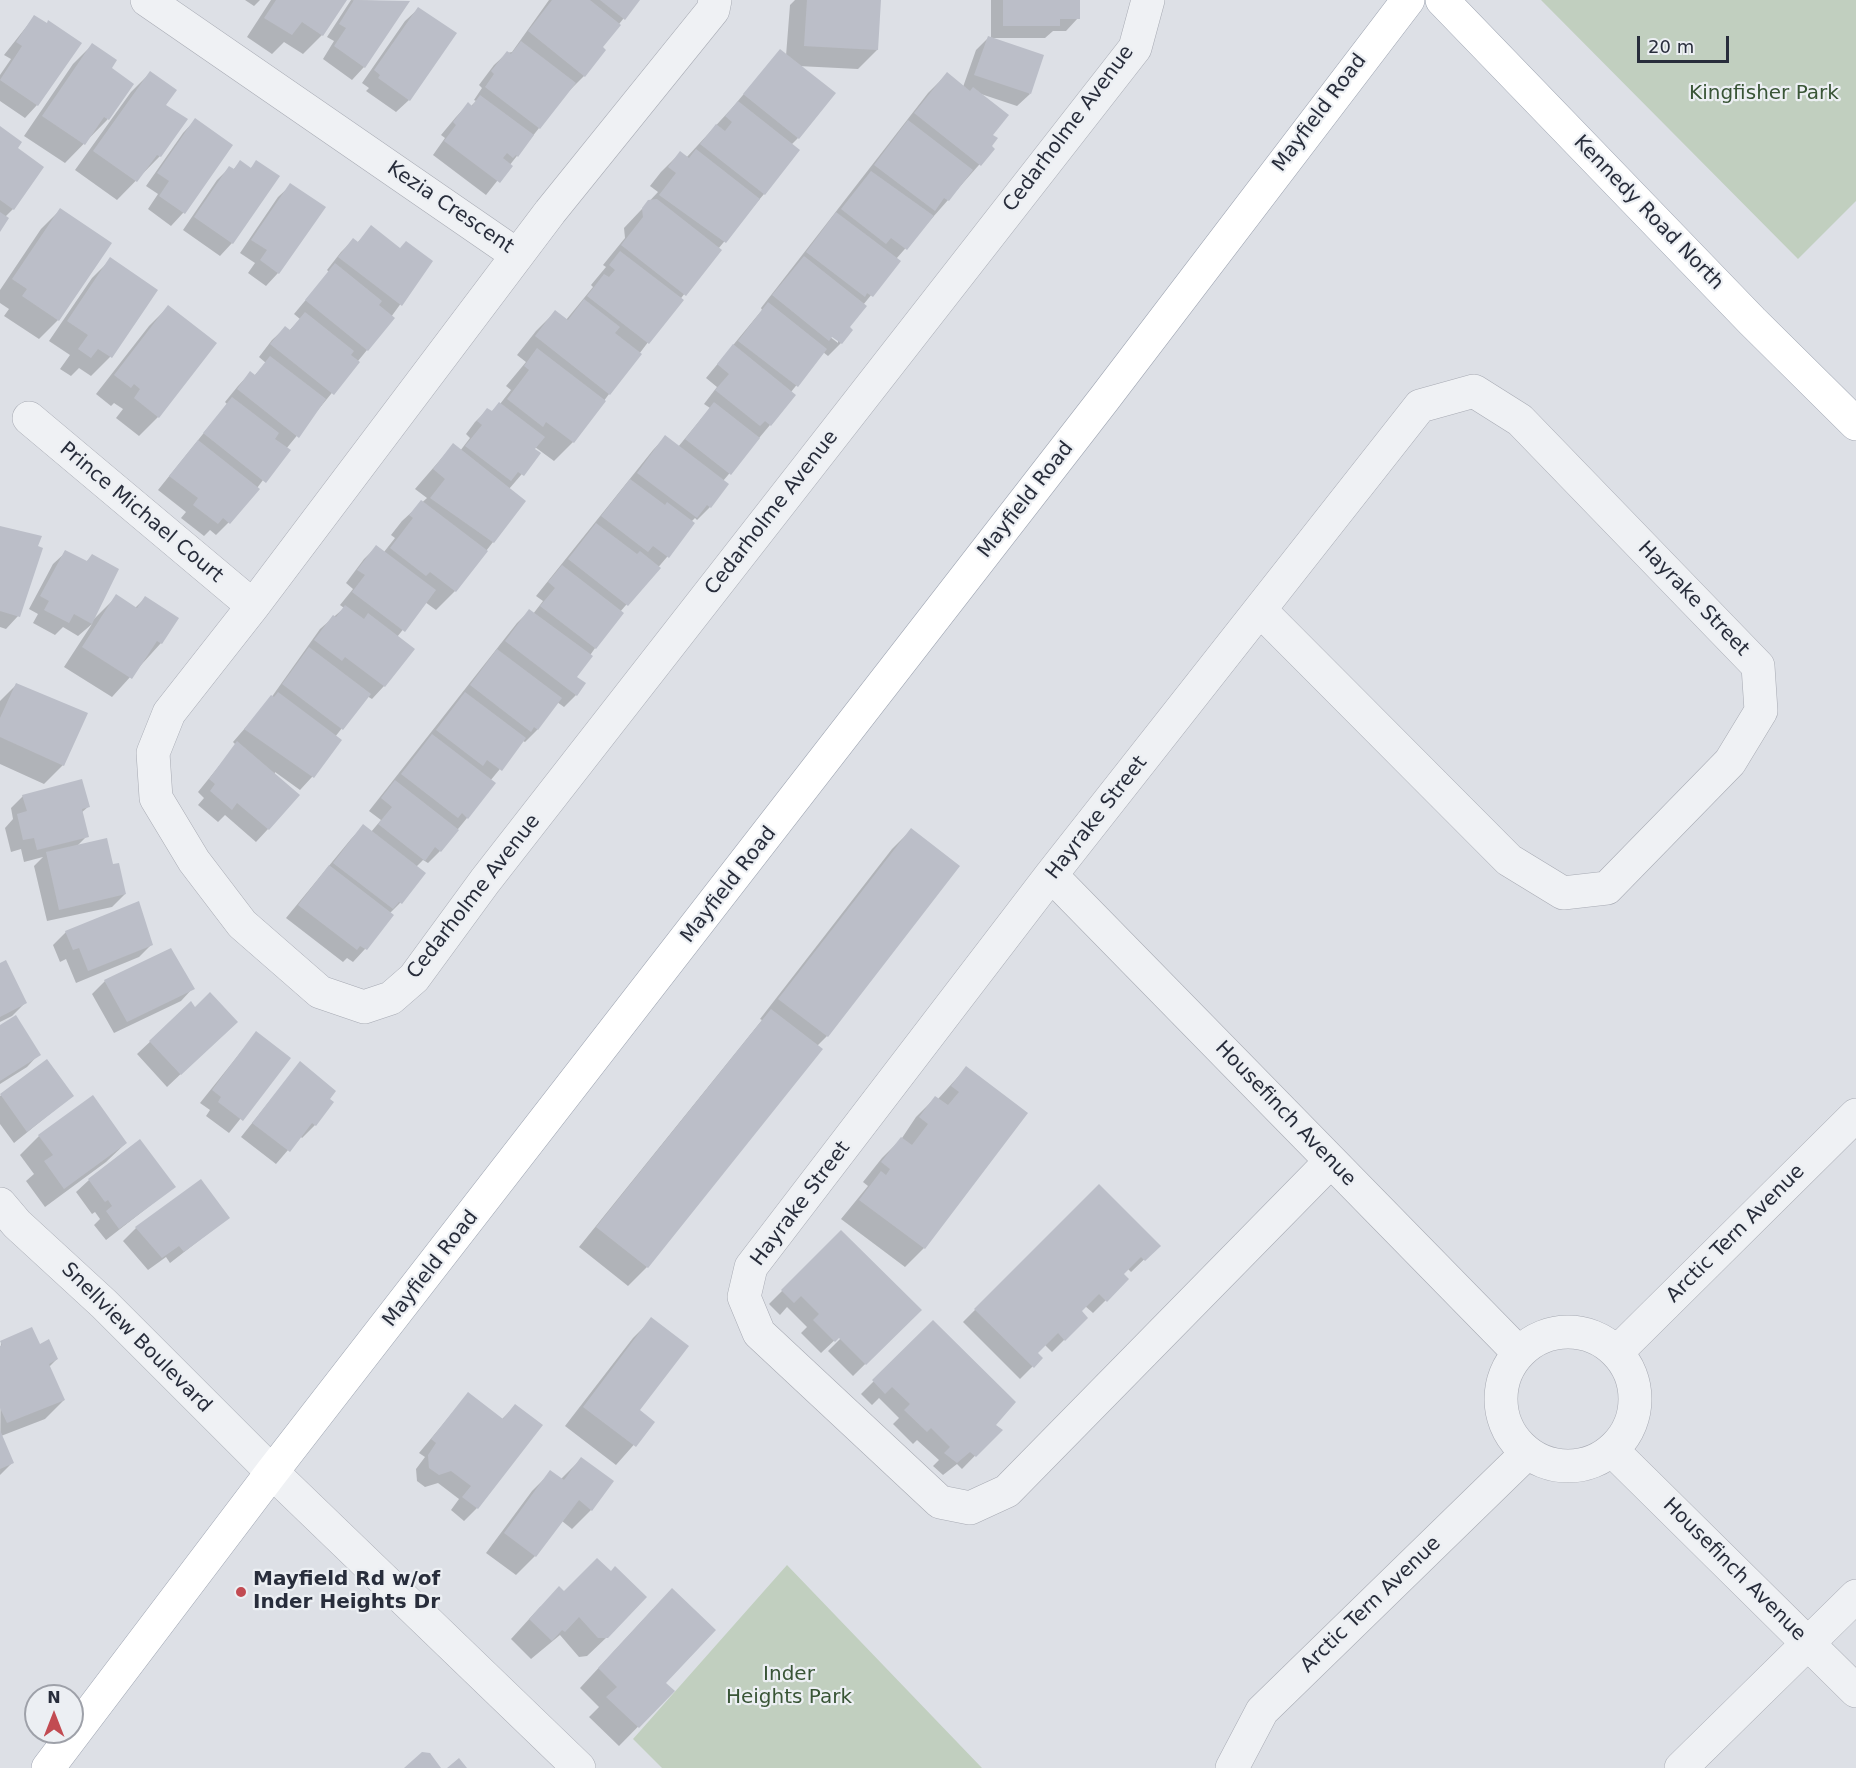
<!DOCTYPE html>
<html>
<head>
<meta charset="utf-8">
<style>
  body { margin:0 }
  #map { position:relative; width:1856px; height:1768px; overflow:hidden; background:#dde0e6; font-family:"DejaVu Sans",sans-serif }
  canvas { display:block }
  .north { position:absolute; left:24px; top:1684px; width:60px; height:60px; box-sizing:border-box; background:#eceff3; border:2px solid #9ea1a9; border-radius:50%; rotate:0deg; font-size:16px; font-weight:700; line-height:24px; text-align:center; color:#282d3b }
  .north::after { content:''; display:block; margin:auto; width:21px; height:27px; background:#c24b52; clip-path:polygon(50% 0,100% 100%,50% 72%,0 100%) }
  .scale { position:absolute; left:1637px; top:36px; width:92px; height:27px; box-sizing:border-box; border:3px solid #282d3b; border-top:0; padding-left:8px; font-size:18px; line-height:21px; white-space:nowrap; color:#282d3b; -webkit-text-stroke:4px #eceff3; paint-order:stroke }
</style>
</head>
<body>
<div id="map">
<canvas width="1856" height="1768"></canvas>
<div class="north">N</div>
<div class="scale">20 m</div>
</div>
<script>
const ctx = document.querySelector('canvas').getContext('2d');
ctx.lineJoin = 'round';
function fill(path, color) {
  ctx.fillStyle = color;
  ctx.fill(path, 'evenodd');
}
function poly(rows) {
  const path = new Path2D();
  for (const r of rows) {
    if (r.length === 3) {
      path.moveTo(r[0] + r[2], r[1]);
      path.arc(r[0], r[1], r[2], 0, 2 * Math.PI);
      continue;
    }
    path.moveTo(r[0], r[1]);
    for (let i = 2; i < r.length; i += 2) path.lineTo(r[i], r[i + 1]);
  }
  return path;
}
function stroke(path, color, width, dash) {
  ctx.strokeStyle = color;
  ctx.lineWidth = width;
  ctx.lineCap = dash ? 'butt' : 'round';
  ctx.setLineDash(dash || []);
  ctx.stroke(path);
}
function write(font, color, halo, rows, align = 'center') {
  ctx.font = font + ' "DejaVu Sans",sans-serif';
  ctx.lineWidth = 4.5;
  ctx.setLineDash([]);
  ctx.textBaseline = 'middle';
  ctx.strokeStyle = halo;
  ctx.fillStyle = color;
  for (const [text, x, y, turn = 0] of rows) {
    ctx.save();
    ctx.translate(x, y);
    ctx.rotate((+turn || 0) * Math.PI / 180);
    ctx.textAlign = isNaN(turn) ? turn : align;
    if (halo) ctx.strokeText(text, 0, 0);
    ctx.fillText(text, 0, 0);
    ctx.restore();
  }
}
const green = poly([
  [1541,0,1856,0,1856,201,1798,259],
  [787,1565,982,1768,662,1768,633,1739]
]);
const shadow = poly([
  [245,0,260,0,254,6],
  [271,0,346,0,322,35,303,54,284,42,272,54,247,37],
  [351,0,408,2,364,67,352,80,323,59,334,41,327,37],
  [549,0,638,0,601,47,584,76,566,94,486,195,433,155,445,138,441,135,456,117,468,104,471,106,476,101,474,100,482,88,479,85,494,65,507,53,512,52],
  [795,0,880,0,877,50,858,69,798,66,798,138,791,145,764,194,718,249,573,442,554,461,535,447,533,450,539,454,509,489,493,542,455,591,436,610,425,602,397,637,412,649,384,686,372,699,367,696,335,737,340,741,312,777,300,790,275,772,268,829,256,842,225,815,218,822,198,805,204,798,198,792,236,745,233,742,271,698,320,629,344,608,340,605,353,589,346,583,364,559,376,547,384,552,395,538,391,535,402,521,427,498,415,489,453,445,460,451,470,438,466,434,475,422,487,410,491,412,500,404,511,390,506,386,526,362,517,355,536,331,555,312,566,320,593,287,591,285,606,267,603,265,625,238,624,228,658,192,650,186,661,172,680,153,686,158,732,108,780,51,786,56,790,5],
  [991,0,1079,0,1078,18,1066,31,1053,31,1045,38,991,38],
  [418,9,409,100,396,112,366,91,369,88,362,83,405,21],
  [34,17,37,105,25,118,0,101,0,75,11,59,4,55],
  [988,38,1030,94,1017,106,981,94,991,135,989,146,993,149,896,259,898,262,863,305,848,328,851,330,841,343,828,356,823,352,791,392,770,425,723,481,727,484,710,507,697,520,695,518,691,522,693,523,667,557,620,612,575,677,576,695,564,707,557,702,537,730,525,742,523,741,490,781,467,818,440,851,428,863,423,860,416,867,400,903,390,913,392,915,365,949,353,962,347,958,343,962,286,918,351,839,363,826,371,832,381,820,369,811,517,623,529,611,533,614,543,601,536,596,653,450,665,437,678,447,710,408,704,404,717,387,706,378,762,310,761,308,928,93,947,74,963,87,976,50],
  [825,333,838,339,838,343],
  [92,45,110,69,132,84,107,120,65,163,24,136,73,64],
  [150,73,164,105,186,120,160,156,117,200,75,170,131,92],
  [195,120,231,145,183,213,171,226,148,209,158,194,146,186,183,133],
  [0,128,16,148,13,209,5,217,0,229],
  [240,162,250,169,257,162,278,176,232,243,220,256,183,230,217,180,229,168,233,170],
  [291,185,278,273,266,286,248,273,255,263,240,253,278,197],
  [60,210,58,320,39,339,4,316,9,309,0,303,0,290,41,229],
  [372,227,400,249,431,262,367,350,286,449,240,511,216,535,210,530,204,536,181,518,186,512,158,490,227,404,225,402,238,386,250,373,254,376,266,363,259,357,272,340,285,328,289,331,300,319,294,314,329,272,327,270,341,252,353,240,357,243],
  [111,259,110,357,91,376,79,368,71,376,60,369,70,355,49,341,92,278],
  [168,307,158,417,139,436,116,418,123,409,114,403,111,406,96,394,149,326],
  [0,527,18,616,6,629,0,627],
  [66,552,86,562,92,556,93,620,117,596,135,608,145,598,161,643,112,697,64,667,92,624,78,636,63,627,55,635,33,623,38,614,29,609,53,564],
  [16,685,63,765,44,784,0,764,0,701],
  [23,796,88,807,81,813,87,836,76,847,112,866,125,894,112,907,47,921,34,866,43,857,24,862,21,849,11,852,5,828,13,819,11,808],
  [911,830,827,1036,817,1046,820,1049,647,1267,628,1286,579,1247,762,1020,760,1019,892,849],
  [66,932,152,944,139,957,76,983,66,959,60,962,53,945],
  [170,950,193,988,181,1001,114,1033,92,994,105,981],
  [0,965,25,1003,12,1016,0,1022],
  [190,1004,223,1034,167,1087,137,1054],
  [0,1027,39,1054,27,1067,0,1084],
  [256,1033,289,1058,229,1133,206,1116,210,1110,200,1103],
  [46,1061,72,1096,14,1143,0,1124,0,1096],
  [300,1063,332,1103,315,1125,302,1138,300,1136,276,1164,241,1137],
  [966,1068,1026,1113,924,1248,905,1267,841,1219,868,1186,863,1182,882,1158,902,1138,916,1117,935,1098,938,1099],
  [39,1136,126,1143,106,1162,45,1207,26,1181,34,1174,20,1155],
  [89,1180,174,1187,106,1240,94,1225,100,1219,95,1212,92,1214,76,1192],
  [201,1181,228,1218,170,1263,166,1257,148,1270,123,1241,136,1228],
  [1098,1186,1158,1246,1131,1272,1127,1268,1122,1274,1127,1279,1093,1313,1085,1306,1080,1311,1086,1318,1052,1352,1045,1345,1036,1353,1041,1358,1020,1379,963,1322],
  [841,1232,920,1310,853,1376,828,1351,841,1338,839,1336,821,1353,801,1333,807,1327,787,1307,780,1315,769,1304],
  [652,1319,637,1410,653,1423,616,1465,565,1426,633,1338],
  [933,1322,993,1425,1000,1430,962,1469,957,1464,943,1475,933,1466,939,1460,917,1440,913,1444,893,1424,899,1418,879,1398,872,1405,861,1394],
  [1,1342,39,1346,57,1359,49,1367,64,1400,45,1419,1,1436,12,1463,0,1475],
  [468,1394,502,1419,515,1406,477,1508,464,1521,451,1510,459,1499,438,1483,425,1487,417,1481,416,1469,425,1457,419,1453],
  [581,1459,591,1510,572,1529,562,1521,535,1556,516,1575,486,1553,532,1491,551,1472,561,1479],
  [564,1593,607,1637,587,1656,579,1657,560,1635,531,1659,511,1639,540,1607],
  [653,1609,664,1683,673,1691,619,1746,589,1717,599,1707,580,1688]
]);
const building = poly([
  [276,0,347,0,323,36,302,22,292,35,264,18],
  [354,0,410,1,365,68,334,46,346,28,339,24],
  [552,0,590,0,621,25,603,47,606,50,585,77,528,31],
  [600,0,640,0,625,20],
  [807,0,881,0,878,50,804,46],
  [1003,0,1080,0,1080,19,1060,19,1060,26,1003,26],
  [418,7,457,33,410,101,378,78,380,75,374,70],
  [34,15,47,23,48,20,82,43,38,106,0,80,22,46,16,42],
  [988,36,1044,55,1031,94,974,75],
  [521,41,576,83,540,129,485,87,494,74,491,71,507,51,511,54],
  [92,43,117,60,112,68,134,84,109,120,104,117,85,145,42,116],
  [780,49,836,93,799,139,743,94],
  [150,71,177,90,166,105,188,119,161,157,157,155,137,182,93,151],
  [947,72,970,91,973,87,1009,115,993,135,998,138,992,146,995,149,981,166,914,113],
  [480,95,534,135,518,157,516,155,513,158,507,153,503,158,513,166,500,183,444,141,456,125,453,122,468,102,472,106],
  [738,101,800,150,765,195,700,144,716,124,725,131,732,122,725,116],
  [195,118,233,145,185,214,159,196,169,181,157,173],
  [908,120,973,170,949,201,944,198,935,211,874,165],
  [0,126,22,142,18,148,44,167,14,210,0,200],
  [696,149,760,199,726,243,659,195,676,173,668,167,680,151,689,158],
  [240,160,251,168,256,160,280,176,233,244,194,217,229,166,234,169],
  [871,171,934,216,907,250,891,238,886,244,841,209],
  [290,183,326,207,279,274,260,260,267,250,251,240],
  [657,199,722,250,686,296,621,245,643,217,642,208,648,200],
  [60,208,112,243,59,321,22,296,27,289,12,279],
  [0,212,9,218,0,232],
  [836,212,901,261,873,297,867,293,865,297,806,252],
  [371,225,400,248,406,241,433,261,402,306,338,257,353,238,358,242],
  [620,251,684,300,649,344,587,296,604,274,609,277,615,270,609,265],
  [804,256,867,306,850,327,853,330,842,344,832,337,829,341,772,295],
  [110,257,158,290,112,358,98,349,91,358,78,349,88,335,67,321],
  [335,263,382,301,379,305,395,318,368,351,305,300],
  [584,299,620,327,615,333,642,354,610,395,535,336,555,310,568,320],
  [768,302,827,349,798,387,738,341],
  [168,305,217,343,159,418,134,398,140,389,134,384,131,388,114,375],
  [305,312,354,351,351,355,360,362,334,395,270,344,285,326,290,330],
  [733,344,796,395,771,426,765,421,760,426,715,390,729,374,717,364],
  [537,348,606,401,574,443,546,422,543,427,507,399,529,370,524,366],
  [270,356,326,399,299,438,237,389,250,371,255,375],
  [232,397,279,433,275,439,291,450,266,483,203,433],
  [499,402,545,437,535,449,541,453,524,476,518,472,511,481,465,446,482,425,477,421,487,408,492,411],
  [714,402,760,438,731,475,685,439],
  [665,435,729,484,711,508,707,505,697,518,637,473],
  [198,440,260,489,230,524,223,518,218,524,193,505,198,498,169,476],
  [453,443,526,501,494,543,430,498,445,479,433,469],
  [630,479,665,505,667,502,695,523,669,558,653,546,648,552,601,516],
  [421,500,488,551,456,592,430,572,426,576,390,548,413,518,409,515],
  [596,523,637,554,640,551,661,568,628,606,568,559],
  [0,526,42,536,38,546,43,548,20,617,0,611],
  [376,545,436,590,405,632,352,592,365,575,357,570],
  [65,550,87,561,92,554,119,569,92,624,74,614,69,623,44,610,49,601,40,596],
  [562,565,624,613,596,649,540,606,555,588,548,582],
  [116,594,137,608,145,596,179,618,162,644,157,641,132,679,82,647],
  [345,605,364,619,368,613,415,649,385,687,345,657,342,661,314,640,333,615,336,617],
  [529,609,593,656,577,677,586,683,577,696,505,641],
  [309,647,371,694,343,730,282,684],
  [497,649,562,698,538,730,534,727,531,732,470,685],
  [16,683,88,713,64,766,0,737,0,718],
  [278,692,342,740,314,778,244,729,271,695,274,697],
  [465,692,526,738,502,771,487,760,483,766,436,730],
  [432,734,496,783,468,819,462,813,458,818,401,774],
  [237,741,300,795,269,830,237,803,232,810,210,791,215,784,209,779],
  [82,779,90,807,82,809,89,837,37,850,34,838,23,840,17,814,27,811,22,795],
  [395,780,459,830,441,852,435,847,425,861,378,824,392,807,381,798],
  [363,824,426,873,402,904,399,902,393,909,333,863],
  [911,828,960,866,828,1037,778,999],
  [107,838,113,864,119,863,126,894,59,910,46,852],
  [329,865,394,915,367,950,360,946,357,950,298,905],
  [139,901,153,945,88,971,79,948,73,950,65,931],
  [171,948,195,989,127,1022,104,980],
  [6,960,27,1003,0,1017,0,963],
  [210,992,238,1022,181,1075,149,1041,191,1001,195,1007],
  [771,1009,823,1049,648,1268,596,1227],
  [16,1015,41,1055,0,1081,0,1025],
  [256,1031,291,1058,243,1121,218,1102,221,1097,212,1090],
  [47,1059,74,1096,27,1132,0,1094],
  [300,1061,336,1091,330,1099,334,1102,316,1126,312,1123,290,1152,252,1123],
  [966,1066,1028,1113,925,1249,859,1200,881,1171,886,1175,890,1169,881,1162,901,1137,912,1145,928,1124,919,1117,935,1096,948,1105,959,1092,951,1086],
  [93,1095,127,1143,64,1189,44,1161,53,1155,38,1135],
  [140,1139,176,1187,119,1229,106,1211,112,1206,108,1200,105,1202,88,1179],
  [201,1179,230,1218,184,1252,179,1246,162,1258,135,1227],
  [1099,1184,1161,1246,1145,1261,1141,1257,1124,1274,1129,1279,1107,1302,1099,1294,1082,1311,1088,1318,1065,1341,1058,1333,1038,1353,1043,1358,1034,1368,974,1309],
  [841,1230,922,1310,866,1365,839,1338,835,1342,813,1320,819,1314,801,1296,794,1303,781,1290],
  [651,1317,689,1346,640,1410,655,1422,636,1447,583,1407],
  [933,1320,1016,1402,996,1425,1003,1430,976,1457,970,1452,957,1463,944,1453,950,1447,931,1428,927,1432,904,1410,910,1404,892,1387,885,1394,872,1380],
  [32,1327,40,1344,49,1339,58,1359,49,1364,65,1400,7,1423,0,1408,0,1346,2,1345,0,1341],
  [468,1392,503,1419,515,1404,543,1425,478,1509,462,1497,471,1486,451,1471,439,1475,429,1468,428,1455,436,1443,431,1439],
  [0,1430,14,1463,0,1469],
  [581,1457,614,1481,592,1511,579,1500,536,1557,504,1533,550,1470,564,1480],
  [597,1558,611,1571,615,1566,647,1597,608,1638,598,1638,579,1617,565,1632,562,1630,552,1641,529,1619,559,1586,564,1591],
  [672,1588,716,1630,666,1683,675,1691,639,1728,606,1697,617,1687,598,1668],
  [422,1752,430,1753,441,1768,404,1768],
  [459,1758,467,1768,447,1768]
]);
const minor = poly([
  [147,0,517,255],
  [715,0,713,10,550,212,253,606,169,713,153,753,156,798,194,861,242,924,320,992,364,1007,391,998,414,978,485,881,1135,48,1148,0],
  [29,418,253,606],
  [1261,611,1509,860,1563,893,1607,888,1730,762,1761,711,1758,666,1520,420,1474,391,1420,406,1051,875,751,1267,744,1297,759,1333,940,1502,970,1508,1007,1491,1331,1161],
  [1051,875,1519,1353],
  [0,1204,17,1224,104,1304,272,1472,579,1768],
  [1568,1399,67],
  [1617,1352,1856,1115],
  [1612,1450,1856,1691],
  [1232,1768,1262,1711,1527,1453],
  [1681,1768,1856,1596]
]);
const major = poly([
  [1442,0,1752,321,1856,424],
  [48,1768,272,1472,1104,399,1408,0]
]);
const markers = [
  [241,1592,6,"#c24b52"]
];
const parkNames = [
  ["Kingfisher Park",1764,94],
  ["Inder",789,1675],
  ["Heights Park",789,1698]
];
const streetNames = [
  ["Mayfield Road",1320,113,-53],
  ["Cedarholme Avenue",1069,129,-53],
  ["Kezia Crescent",450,208,34],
  ["Kennedy Road North",1648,213,46],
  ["Mayfield Road",1026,500,-52],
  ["Prince Michael Court",141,513,40],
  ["Cedarholme Avenue",772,513,-52],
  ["Hayrake Street",1693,599,46],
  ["Hayrake Street",1097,818,-52],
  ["Mayfield Road",729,885,-52],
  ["Cedarholme Avenue",474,897,-52],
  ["Housefinch Avenue",1285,1114,46],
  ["Hayrake Street",801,1204,-53],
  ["Arctic Tern Avenue",1736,1234,-45],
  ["Mayfield Road",431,1269,-52],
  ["Snellview Boulevard",136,1338,45],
  ["Housefinch Avenue",1734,1570,45],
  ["Arctic Tern Avenue",1371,1605,-44]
];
const poiNames = [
  ["Mayfield Rd w/of",253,1580],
  ["Inder Heights Dr",253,1603]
];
fill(green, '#c1cfbf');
fill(shadow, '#0003');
fill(building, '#bbbec8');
stroke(minor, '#a7aab3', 34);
stroke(major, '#9da3b0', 34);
stroke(minor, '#eff1f4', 33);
stroke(major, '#fff', 33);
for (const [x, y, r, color] of markers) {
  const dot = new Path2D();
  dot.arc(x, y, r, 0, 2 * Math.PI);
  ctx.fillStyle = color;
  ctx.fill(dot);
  stroke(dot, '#eceff3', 2);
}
write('20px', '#395536', '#eceff3', parkNames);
write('20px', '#282d3b', '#eceff3', streetNames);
write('bold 20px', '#282d3b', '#eceff3', poiNames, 'left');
</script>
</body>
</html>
